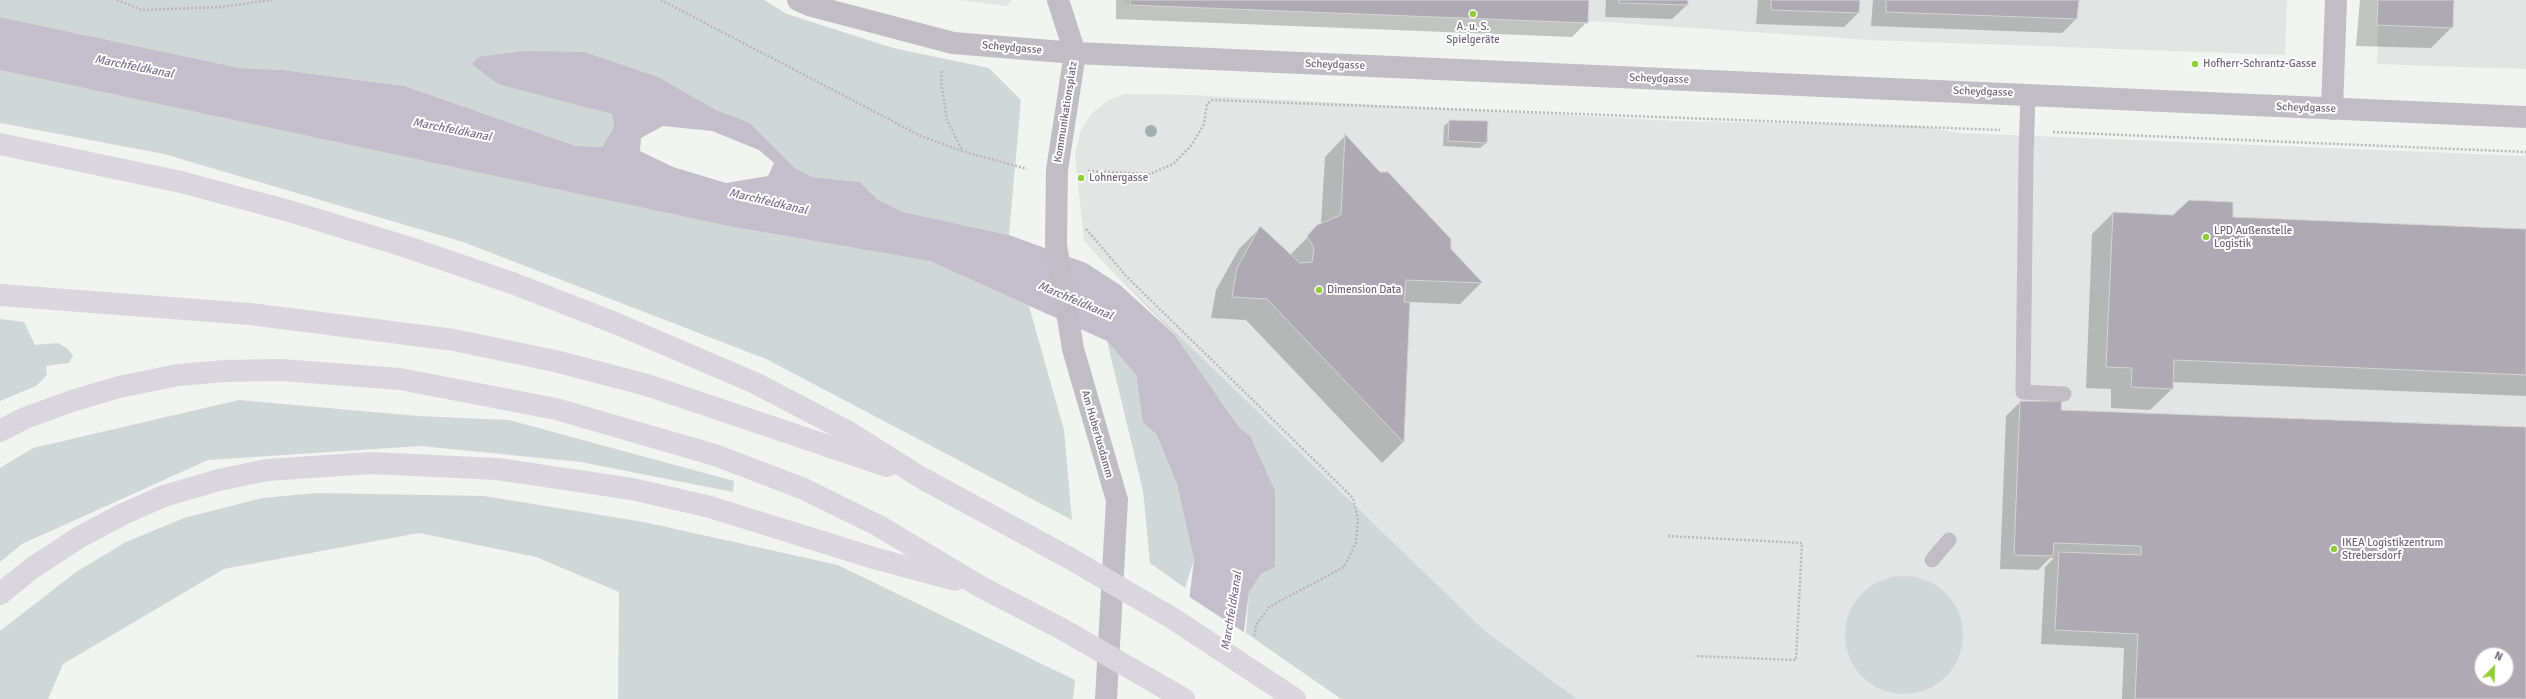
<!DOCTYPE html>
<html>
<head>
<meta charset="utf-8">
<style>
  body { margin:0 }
  #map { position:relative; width:2526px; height:699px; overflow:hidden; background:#f1f4f1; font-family:Signika,sans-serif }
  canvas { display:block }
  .north { position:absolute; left:2474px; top:647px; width:40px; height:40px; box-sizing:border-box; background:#fff; border:1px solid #c8c2cb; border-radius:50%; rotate:23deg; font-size:11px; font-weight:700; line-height:16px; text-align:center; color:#75667e }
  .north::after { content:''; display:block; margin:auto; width:14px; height:18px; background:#92cf36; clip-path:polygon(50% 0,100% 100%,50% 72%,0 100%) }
</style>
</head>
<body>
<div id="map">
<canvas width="2526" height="699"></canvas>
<div class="north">N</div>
</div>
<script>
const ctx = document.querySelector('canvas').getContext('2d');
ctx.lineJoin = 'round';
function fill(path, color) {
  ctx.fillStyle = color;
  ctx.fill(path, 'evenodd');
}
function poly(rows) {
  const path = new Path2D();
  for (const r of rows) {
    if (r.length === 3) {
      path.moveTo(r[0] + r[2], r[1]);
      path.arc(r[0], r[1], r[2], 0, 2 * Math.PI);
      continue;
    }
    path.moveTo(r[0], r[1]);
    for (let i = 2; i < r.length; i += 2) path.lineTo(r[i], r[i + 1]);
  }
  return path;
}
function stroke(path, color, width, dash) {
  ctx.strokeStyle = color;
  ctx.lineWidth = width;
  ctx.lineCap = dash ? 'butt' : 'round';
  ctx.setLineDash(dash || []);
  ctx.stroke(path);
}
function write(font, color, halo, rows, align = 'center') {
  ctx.font = font + ' Signika,sans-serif';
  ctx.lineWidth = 4;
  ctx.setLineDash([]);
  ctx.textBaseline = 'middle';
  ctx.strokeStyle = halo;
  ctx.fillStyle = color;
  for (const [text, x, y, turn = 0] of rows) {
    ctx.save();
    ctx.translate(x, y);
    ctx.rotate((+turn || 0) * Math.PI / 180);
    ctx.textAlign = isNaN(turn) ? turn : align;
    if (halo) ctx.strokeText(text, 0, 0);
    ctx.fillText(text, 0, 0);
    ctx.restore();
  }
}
const built = poly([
  [958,0,1012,0,1006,6],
  [1124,0,2287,0,2285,55,1870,40,1604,22,1130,5],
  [2379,0,2526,0,2526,69,2377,64],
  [1125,94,1193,95,1678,121,1920,126,1961,133,2526,156,2526,699,1577,699,1484,630,1107,266,1084,241,1075,155,1081,130,1092,113,1109,100],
  [2482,655,2506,655,2506,679,2482,679]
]);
const green = poly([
  [0,0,764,0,787,14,893,48,989,68,1021,100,1009,235,903,212,877,199,860,182,813,177,795,168,750,123,714,109,589,107,612,114,614,127,602,147,576,146,405,86,283,70,240,68,0,17],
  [0,70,728,226,931,261,1029,306,1064,430,1072,520,766,359,463,242,164,154,0,123],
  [1107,266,1484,630,1577,699,1341,699,1246,633,1249,592,1262,573,1250,436,1239,427,1174,334],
  [0,319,24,322,35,345,58,343,68,349,73,356,69,363,46,366,47,375,36,386,0,401],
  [1107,341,1136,375,1143,423,1156,434,1177,484,1194,560,1185,588,1150,563,1143,491],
  [239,400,418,416,509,420,734,481,733,492,581,462,421,446,208,460,22,544,0,562,0,468,33,448],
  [317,493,484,496,644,522,838,565,1075,680,1073,699,618,699,619,592,536,557,419,533,224,569,63,664,48,699,0,699,0,631,76,572,126,542,184,518,262,498],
  [1904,635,59]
]);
const water = poly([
  [0,17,240,68,283,70,405,86,576,146,602,147,614,127,612,114,498,84,472,64,478,57,525,51,584,52,658,77,714,109,750,123,795,168,813,177,860,182,877,199,903,212,1009,235,1086,263,1120,285,1174,334,1239,427,1250,436,1275,491,1275,567,1262,573,1249,592,1235,699,1177,699,1194,560,1177,484,1156,434,1143,423,1136,375,1107,341,930,261,728,226,0,70],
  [663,126,712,131,759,150,774,163,768,176,726,183,673,167,640,151,641,138]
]);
const pier = poly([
  [1188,596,1245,633,1237,699,1175,699]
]);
const shadow = poly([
  [1116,0,1588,0,1587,22,1572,37,1116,19],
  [1606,0,1687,0,1687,5,1672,19,1605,17],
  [1758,0,1859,0,1858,13,1844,27,1756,24],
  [1873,0,2080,0,2078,3,2076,19,2062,33,1871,26],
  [2360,0,2454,0,2452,27,2431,48,2356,46],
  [1450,121,1486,143,1480,148,1443,146,1444,126],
  [1345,136,1481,283,1460,304,1409,302,1403,442,1382,463,1246,320,1211,318,1216,290,1239,249,1260,228,1290,255,1321,224,1325,157],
  [2113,213,2526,230,2526,396,2172,382,2172,389,2150,410,2111,408,2111,389,2086,388,2092,234],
  [2020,402,2060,411,2526,428,2526,699,2122,699,2124,648,2041,644,2045,567,2054,558,2050,558,2038,570,2000,569,2006,416],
  [2482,655,2506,655,2506,679,2482,679]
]);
const building = poly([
  [1130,0,1589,0,1588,23,1130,5,1130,0],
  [1619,0,1688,0,1688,5,1619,3,1619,0],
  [1771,0,1860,0,1859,13,1771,10,1771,0],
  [1886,0,2079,0,2077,19,1886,12,1886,0],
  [2378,0,2454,0,2453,28,2377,25,2378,0],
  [1449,120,1488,121,1487,143,1448,141,1449,120],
  [1345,134,1380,172,1388,172,1451,239,1451,249,1483,283,1406,280,1404,302,1410,302,1404,443,1267,299,1232,297,1237,268,1260,226,1300,263,1312,262,1314,248,1307,236,1317,225,1341,215,1345,134],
  [2189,200,2233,202,2233,217,2526,229,2526,375,2174,360,2173,389,2131,387,2132,368,2106,367,2113,212,2173,215,2189,200],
  [2020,401,2062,401,2061,410,2526,427,2526,699,2135,699,2138,634,2055,630,2059,552,2141,555,2141,546,2054,543,2053,556,2014,555,2020,401],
  [2482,655,2506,655,2506,679,2482,679,2482,655]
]);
const path = poly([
  [117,0,142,10,220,7,272,0],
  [661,0,921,136,962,151,1027,169],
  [942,71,941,81,947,120,962,150],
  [2053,132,2526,152],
  [1088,171,1150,174,1173,164,1191,146,1204,124,1207,104,1212,100,2000,130],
  [1086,229,1127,277,1353,498,1358,520,1356,543,1344,567,1269,607,1256,625,1254,637],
  [1668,536,1802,543,1796,660,1695,656]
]);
const lane = poly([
  [2028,94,2026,157,2023,392,2064,394],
  [1932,560,1949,540]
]);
const street = poly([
  [798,0,809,5,953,43,1075,53,2526,117],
  [1058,0,1075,53,1057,170,1056,245,1073,349,1117,500,1106,699],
  [2332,109,2336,0]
]);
const highway = poly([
  [0,144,181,182,289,211,407,247,515,284,615,323,755,383,847,431,920,477,1071,559,1172,618,1295,699],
  [0,295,250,314,454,340,555,361,647,385,887,466],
  [0,431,25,418,72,401,119,387,178,375,225,371,281,370,400,379,556,409,715,455,804,489,879,526,981,587,1062,629,1184,699],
  [0,594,31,569,78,538,123,514,164,496,219,480,267,470,371,463,497,469,632,489,710,507,877,559,955,580]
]);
const trees = [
  [1151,131]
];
const markers = [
  [1473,14,4,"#92cf36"],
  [2195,64,4,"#92cf36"],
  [1081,178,4,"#92cf36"],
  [2206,237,4,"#92cf36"],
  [1319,290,4,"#92cf36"],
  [2334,549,4,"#92cf36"]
];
const poiNames = [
  ["A. u. S.",1473,27,"center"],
  ["Spielgeräte",1473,40,"center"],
  ["Hofherr-Schrantz-Gasse",2203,64],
  ["Lohnergasse",1089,178],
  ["LPD Außenstelle",2214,231],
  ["Logistik",2214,244],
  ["Dimension Data",1327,290],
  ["IKEA Logistikzentrum",2342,543],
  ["Strebersdorf",2342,556]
];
const streetNames = [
  ["Scheydgasse",1012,48,5],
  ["Scheydgasse",1335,65,2],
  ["Scheydgasse",1659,79,2],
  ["Scheydgasse",1983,92,2],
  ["Scheydgasse",2306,108,2],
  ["Kommunikationsplatz",1066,112,-81],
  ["Am Hubertusdamm",1097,434,74]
];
const waterNames = [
  ["Marchfeldkanal",134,67,11],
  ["Marchfeldkanal",452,130,11],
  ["Marchfeldkanal",768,202,13],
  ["Marchfeldkanal",1075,301,23],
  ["Marchfeldkanal",1232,611,-81]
];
fill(built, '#e3e5e4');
fill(green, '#d0d8d7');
fill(water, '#c3beca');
fill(pier, '#f1f4f1');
fill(shadow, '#0003');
fill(building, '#afa9b4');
stroke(building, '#d3d5d4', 1);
stroke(path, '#bab7bc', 2.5, [2, 2]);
stroke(lane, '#c1bdc4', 15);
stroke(street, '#c1bdc4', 22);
stroke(highway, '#dbd6dd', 22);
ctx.fillStyle = '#a3afad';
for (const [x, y] of trees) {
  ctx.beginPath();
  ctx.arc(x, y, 6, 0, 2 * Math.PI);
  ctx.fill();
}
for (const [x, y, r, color] of markers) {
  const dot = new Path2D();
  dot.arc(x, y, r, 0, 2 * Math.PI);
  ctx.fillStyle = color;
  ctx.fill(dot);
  stroke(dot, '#fff', 1.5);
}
write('11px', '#75667e', '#fff', poiNames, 'left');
write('11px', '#75667e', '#fff', streetNames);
write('italic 12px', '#7e718f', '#fff', waterNames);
</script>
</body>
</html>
